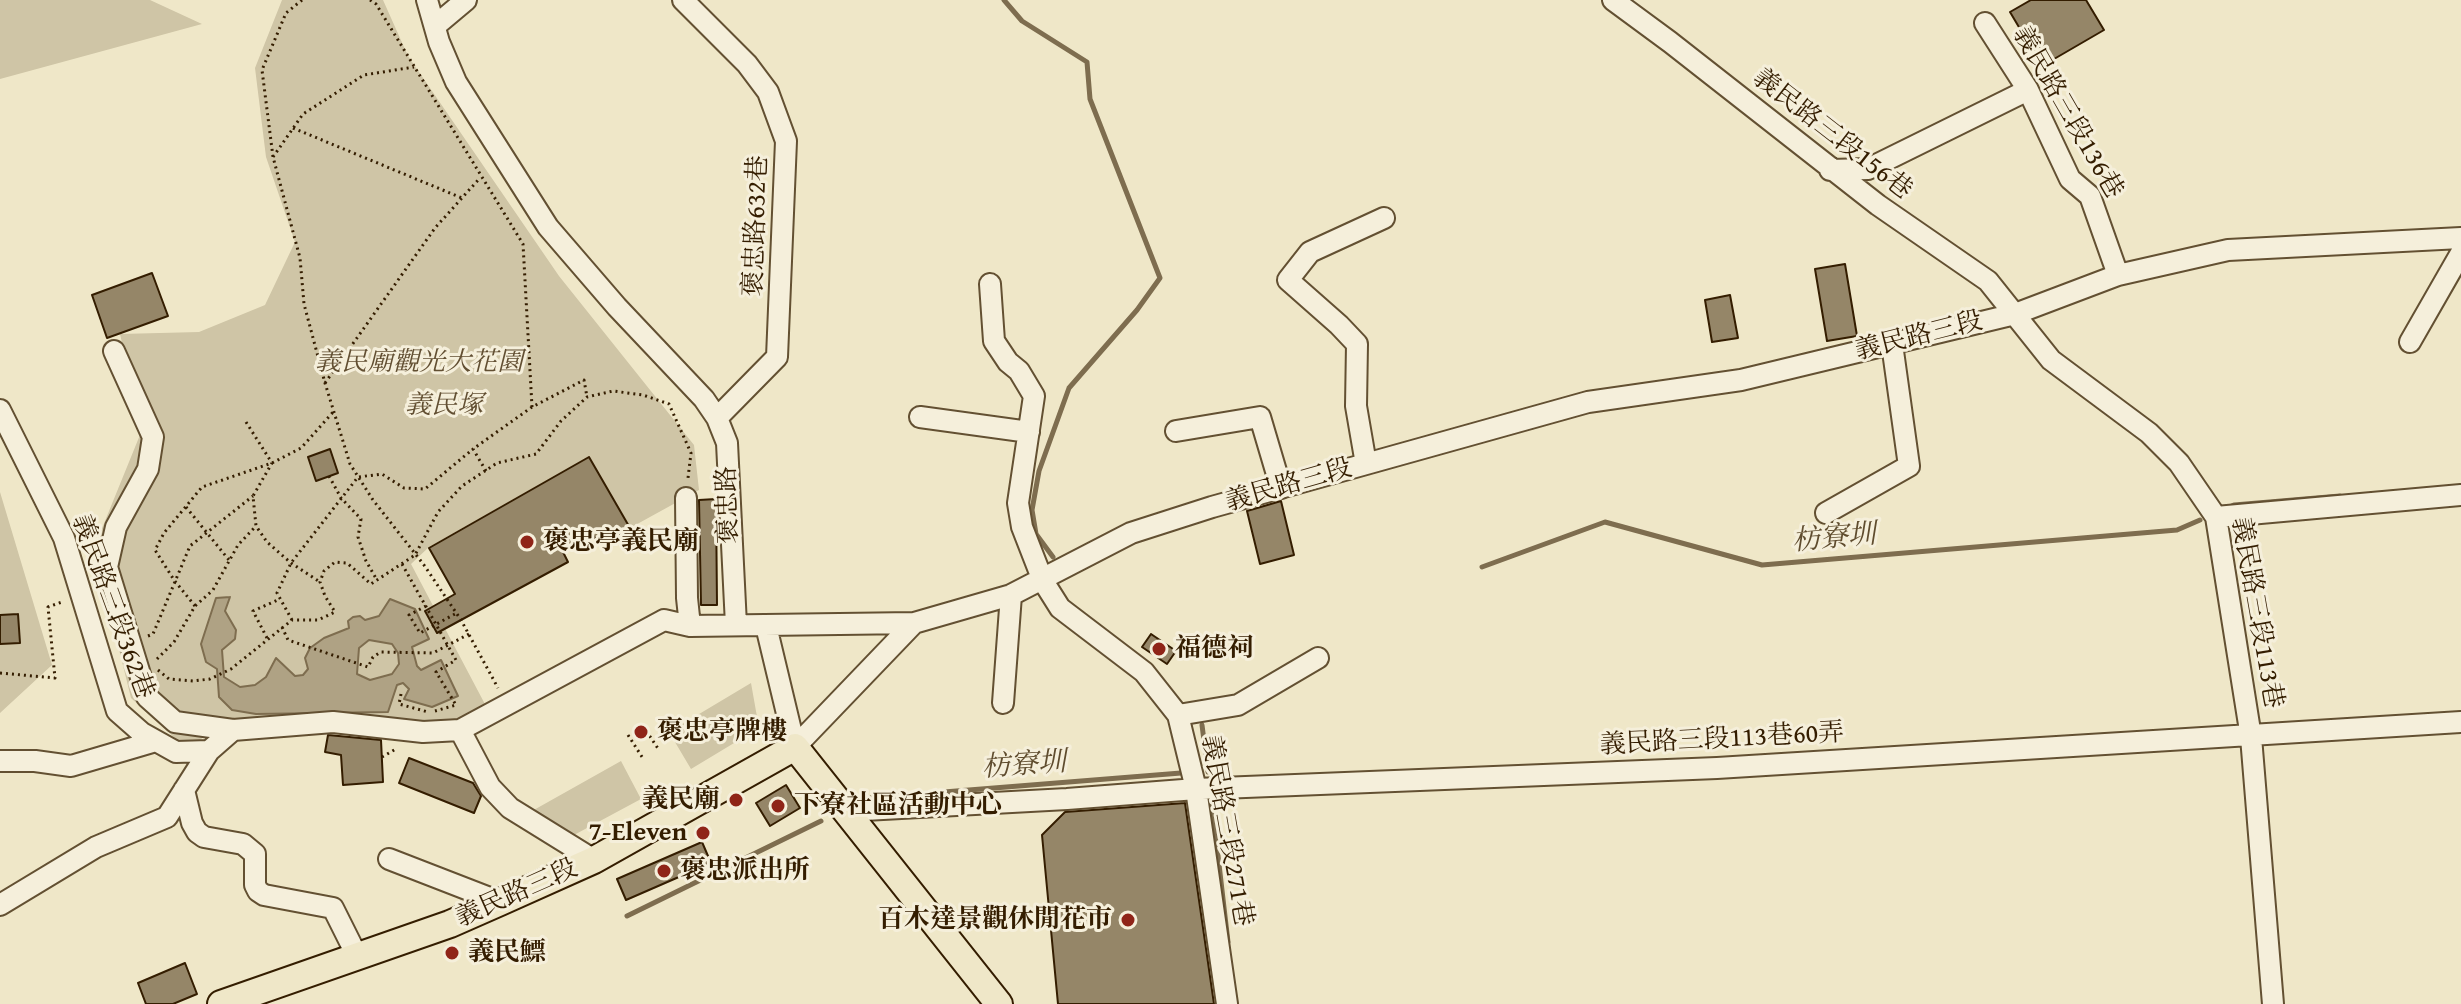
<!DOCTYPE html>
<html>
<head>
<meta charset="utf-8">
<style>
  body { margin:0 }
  canvas { display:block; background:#efe7c8 }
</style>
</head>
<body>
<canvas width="2461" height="1004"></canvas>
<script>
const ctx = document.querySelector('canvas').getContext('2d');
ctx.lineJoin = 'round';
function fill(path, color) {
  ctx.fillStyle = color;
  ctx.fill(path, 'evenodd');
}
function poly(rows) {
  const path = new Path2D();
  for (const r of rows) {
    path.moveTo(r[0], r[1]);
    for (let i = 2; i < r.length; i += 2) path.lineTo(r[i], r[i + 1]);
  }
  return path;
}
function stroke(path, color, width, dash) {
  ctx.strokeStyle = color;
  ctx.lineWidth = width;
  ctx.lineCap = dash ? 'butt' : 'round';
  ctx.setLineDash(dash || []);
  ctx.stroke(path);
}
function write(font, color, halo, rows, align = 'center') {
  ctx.font = font + ' "Gentium Book Plus","Noto Serif TC",serif';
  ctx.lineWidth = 6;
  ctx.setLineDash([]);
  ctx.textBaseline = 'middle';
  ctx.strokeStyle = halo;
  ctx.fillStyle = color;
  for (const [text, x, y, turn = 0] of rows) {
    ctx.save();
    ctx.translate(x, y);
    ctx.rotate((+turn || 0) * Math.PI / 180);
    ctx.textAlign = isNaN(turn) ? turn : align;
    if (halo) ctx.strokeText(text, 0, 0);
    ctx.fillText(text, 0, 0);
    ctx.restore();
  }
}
const green = poly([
  [0,0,150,0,202,24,0,79],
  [282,0,383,0,408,56,559,276,694,445,699,490,630,528,589,457,429,547,411,564,487,708,452,725,225,722,187,749,131,698,94,548,142,430,120,334,199,332,265,305,295,242,266,157,255,68],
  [0,492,52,665,0,713],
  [751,683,759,728,691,769,669,732],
  [621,761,641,799,574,835,532,811]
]);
const water = poly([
  [230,597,225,611,236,630,235,639,222,650,224,677,240,687,255,685,266,677,276,658,295,676,303,675,308,669,305,658,310,648,324,638,349,628,348,621,353,617,360,616,365,620,379,616,390,599,415,609,429,639,412,647,417,666,421,670,441,660,458,696,432,707,404,699,409,689,403,683,397,685,388,712,256,714,232,710,219,697,217,669,206,662,201,644,216,598,230,597],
  [369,640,392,644,398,653,399,664,392,674,370,680,357,674,359,648,369,640]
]);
const stream = poly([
  [1004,0,1022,21,1087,62,1090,99,1160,278,1137,310,1069,388,1039,471,1032,510,1036,534,1053,557],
  [2228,508,2234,505,2340,496],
  [1482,567,1605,522,1762,565,2177,530,2200,520],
  [1202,725,1208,772],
  [869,798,1181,773],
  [1212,804,1228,942],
  [627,916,821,821]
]);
const building = poly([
  [2031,0,2086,0,2104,30,2042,66,2010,12,2031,0],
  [1845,264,1857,336,1827,341,1815,269,1845,264],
  [152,273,168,316,107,338,92,295,152,273],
  [1730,295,1738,338,1712,342,1705,300,1730,295],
  [330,449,338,473,316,481,308,457,330,449],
  [589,457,630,528,599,545,592,533,580,544,562,550,568,562,437,633,425,611,455,594,429,548,589,457],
  [716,499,717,605,701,605,699,500,716,499],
  [1281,501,1294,555,1260,564,1247,511,1281,501],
  [643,529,651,533,652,539,644,547,636,544,628,532,643,529],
  [18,614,20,643,0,644,0,615,18,614],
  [1151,634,1176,651,1167,664,1142,647,1151,634],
  [328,735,381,740,383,782,343,785,341,755,325,752,328,735],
  [409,758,473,783,481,796,474,813,399,783,409,758],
  [786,785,800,808,770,826,756,803,786,785],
  [1185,803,1214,1004,1058,1004,1042,835,1065,812,1185,803],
  [702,842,711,863,626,900,617,879,702,842],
  [185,963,197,994,173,1004,146,1004,138,983,185,963]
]);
const path = poly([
  [302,0,286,13,262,70,273,157,300,258,304,304,325,383,350,464,373,500,424,565,461,620,498,688],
  [370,0,376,4,523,244,532,407],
  [293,128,462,198],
  [273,157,303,114,364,75,414,67],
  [325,383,435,228,479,179],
  [246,422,272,463,253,496,256,526,267,542,291,563,320,582],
  [486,471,473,449,532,407,584,380,587,397],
  [329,476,341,498,361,519,358,537,366,561,377,580],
  [186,507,229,560],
  [402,564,456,660,436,672,456,705,435,711],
  [195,606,174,580,155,550,164,533,202,487,272,463,301,448,335,410],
  [426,606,409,615,420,633,455,614],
  [292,620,277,593,291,563,358,477,382,474,404,488,425,489,473,449],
  [282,627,288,640,368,667,373,657,381,652,433,653,469,634],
  [148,636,153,634,190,546,253,496],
  [267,638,253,611,280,599],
  [157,659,174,642,195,606,213,590,238,545,256,526],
  [158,670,169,679,193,681,210,679,231,669,292,620,318,620,335,612,325,596,320,582,324,571,335,562,347,563,371,584,377,580,415,555,438,512,462,486,497,463,536,454,561,421,587,397,613,391,643,395,669,404,691,453,688,478],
  [0,673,55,678,48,607,62,602],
  [401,694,399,704,428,712],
  [643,726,659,750],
  [628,735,644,760],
  [382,757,396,749]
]);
const minor = poly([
  [427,0,439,42,456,82,548,227,617,307,704,399,717,418,727,443,736,625],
  [683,0,747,64,768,92,786,141,777,357,717,418],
  [1613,0,1670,42,1878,205,1988,281,2051,360,2149,433,2179,463,2216,517,2251,737,2273,1004],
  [1985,23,2028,90,2070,179,2090,196,2118,275],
  [435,26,466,0],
  [1830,170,1868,169,2028,90],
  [990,284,994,341,1008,362,1019,371,1034,396,1018,503,1022,527,1043,581,1060,608,1144,672,1178,715,1196,789,1227,1004],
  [2410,342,2461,253],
  [114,351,153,437,148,469,116,527,107,567,147,697,175,722,233,730],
  [0,410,64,538,117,711,142,733,176,752,209,751,233,730,333,722,423,732,460,730,664,620,690,626,914,623],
  [920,417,1029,432],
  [1176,431,1260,417,1281,488],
  [1366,464,1356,406,1357,344,1339,325,1288,280,1310,252,1384,218],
  [686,498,687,598,690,626],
  [1826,513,1909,466,1892,344],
  [2216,517,2461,495],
  [766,626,795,747],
  [1003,703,1011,595],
  [1178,715,1238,705,1318,658],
  [460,730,490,787,510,808,594,860],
  [795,747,914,623,1011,595,1131,533,1212,507,1588,402,1741,380,2015,314,2118,275,2228,250,2461,238],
  [0,761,35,761,71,766,156,741],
  [184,790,192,823,197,832,204,837,243,844,255,854,255,885,258,891,264,895,333,908,357,956],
  [846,811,1067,799,1196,789,1717,768,2461,722],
  [389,859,500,902],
  [0,905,96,847,167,817,209,751]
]);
const major = poly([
  [221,1004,450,924,500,902,594,860,795,747,999,1004]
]);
const markers = [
  [527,542,8,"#8f2418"],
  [1159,649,8,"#8f2418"],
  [641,732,8,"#8f2418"],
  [736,800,8,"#8f2418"],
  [778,806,8,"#8f2418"],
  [703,833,8,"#8f2418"],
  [664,871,8,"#8f2418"],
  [1128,920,8,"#8f2418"],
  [452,953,8,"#8f2418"]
];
const streetNames = [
  ["義民路三段136巷",2067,113,60],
  ["義民路三段156巷",1832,135,38],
  ["褒忠路632巷",757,226,-88],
  ["義民路三段",1919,337,-14],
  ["義民路三段",1289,486,-16],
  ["褒忠路",729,505,-92],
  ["義民路三段362巷",112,607,70],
  ["義民路三段113巷",2256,613,80],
  ["義民路三段113巷60弄",1722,740,-3],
  ["義民路三段271巷",1226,831,80],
  ["義民路三段",517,894,-24]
];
const parkNames = [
  ["義民廟觀光大花園",419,363],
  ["義民塚",444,406]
];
const poiNames = [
  ["褒忠亭義民廟",543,542],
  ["福德祠",1175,649],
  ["褒忠亭牌樓",657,732],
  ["義民廟",720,800,"right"],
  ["下寮社區活動中心",794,806],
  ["7-Eleven",687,833,"right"],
  ["褒忠派出所",680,871],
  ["百木達景觀休閒花市",1112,920,"right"],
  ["義民鰾",468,953]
];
const waterNames = [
  ["枋寮圳",1834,539,-5],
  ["枋寮圳",1024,766,-4]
];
fill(green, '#cfc5a6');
fill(water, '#afa284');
stroke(water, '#7e6d4f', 2);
stroke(stream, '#7e6d4f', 5);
fill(building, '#958668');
stroke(building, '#341d00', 2);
stroke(minor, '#635032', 24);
stroke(major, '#341d00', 30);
stroke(path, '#341d00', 3, [2, 4]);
stroke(minor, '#f5efdb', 20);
stroke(major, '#efe7c8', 26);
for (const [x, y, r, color] of markers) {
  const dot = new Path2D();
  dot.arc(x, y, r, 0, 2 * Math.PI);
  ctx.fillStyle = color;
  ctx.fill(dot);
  stroke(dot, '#f5efdb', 3);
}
write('26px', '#341d00', '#f5efdb', streetNames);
write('italic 26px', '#624f32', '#f5efdb', parkNames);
write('bold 26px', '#341d00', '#f5efdb', poiNames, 'left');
write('italic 28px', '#5f4c2e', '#f5efdb', waterNames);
</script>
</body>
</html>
